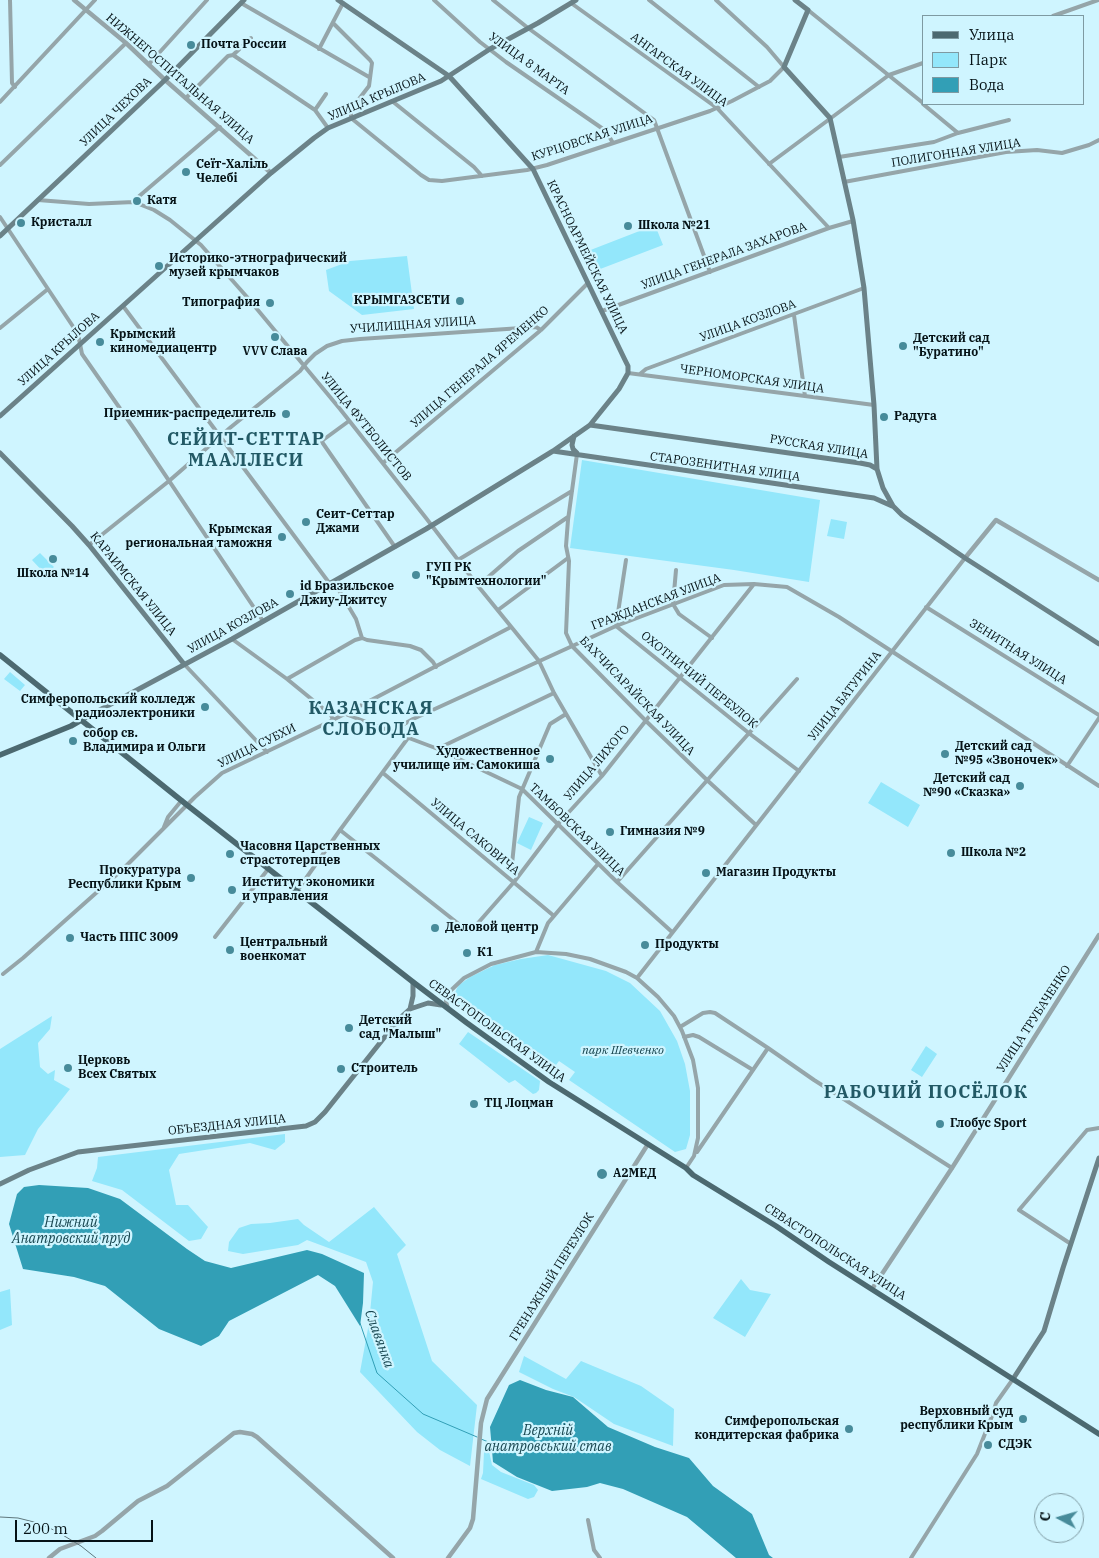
<!DOCTYPE html>
<html>
<head>
<meta charset="utf-8">
<style>
  body { margin:0 }
  #map { position:relative; width:1099px; height:1558px; overflow:hidden; background:#cff5ff; font-family:"IBM Plex Serif",serif }
  canvas { display:block }
  .legend { position:absolute; left:922px; top:15px; width:162px; height:90px; box-sizing:border-box; background:#cff5ff; border:1px solid #7e9aa2; margin:0; padding:6px 9px; list-style:none; font-size:15px; color:#051216 }
  .legend li { display:flex; align-items:center; gap:10px; height:25px }
  .legend b { width:25px; border:1px solid #7e9aa2 }
  .north { position:absolute; left:1034px; top:1493px; width:50px; height:50px; box-sizing:border-box; background:#cff5ff; border:1px solid #7e9aa2; border-radius:50%; rotate:276deg; font-size:14px; font-weight:700; line-height:20px; text-align:center; color:#051216 }
  .north::after { content:''; display:block; margin:auto; width:18px; height:22px; background:#478b9a; clip-path:polygon(50% 0,100% 100%,50% 72%,0 100%) }
  .scale { position:absolute; left:15px; top:1520px; width:138px; height:22px; box-sizing:border-box; border:2px solid #051216; border-top:0; padding-left:6px; font-size:15px; line-height:18px; white-space:nowrap; color:#051216; -webkit-text-stroke:4px #cff5ff; paint-order:stroke }
</style>
</head>
<body>
<div id="map">
<canvas width="1099" height="1558"></canvas>
<ul class="legend">
<li><b style="height:6px;background:#4c6970"></b>Улица</li>
<li><b style="height:14px;background:#93e7fb"></b>Парк</li>
<li><b style="height:14px;background:#329fb6"></b>Вода</li>
</ul>
<div class="north">С</div>
<div class="scale">200 m</div>
</div>
<script>
const ctx = document.querySelector('canvas').getContext('2d');
ctx.lineJoin = 'round';
function fill(path, color) {
  ctx.fillStyle = color;
  ctx.fill(path, 'evenodd');
}
function poly(rows) {
  const path = new Path2D();
  for (const r of rows) {
    path.moveTo(r[0], r[1]);
    for (let i = 2; i < r.length; i += 2) path.lineTo(r[i], r[i + 1]);
  }
  return path;
}
function stroke(path, color, width, dash) {
  ctx.strokeStyle = color;
  ctx.lineWidth = width;
  ctx.lineCap = dash ? 'butt' : 'round';
  ctx.setLineDash(dash || []);
  ctx.stroke(path);
}
function write(font, color, halo, rows, align = 'center') {
  ctx.font = font + ' "IBM Plex Serif",serif';
  ctx.lineWidth = 4.5;
  ctx.setLineDash([]);
  ctx.textBaseline = 'middle';
  ctx.strokeStyle = halo;
  ctx.fillStyle = color;
  for (const [text, x, y, turn = 0] of rows) {
    ctx.save();
    ctx.translate(x, y);
    ctx.rotate((+turn || 0) * Math.PI / 180);
    ctx.textAlign = isNaN(turn) ? turn : align;
    if (halo) ctx.strokeText(text, 0, 0);
    ctx.fillText(text, 0, 0);
    ctx.restore();
  }
}
const green = poly([
  [655,225,663,245,595,271,588,251],
  [407,256,414,309,362,315,329,291,326,270,350,261],
  [582,460,820,500,809,582,734,570,570,548],
  [831,519,847,522,844,539,827,536],
  [40,553,54,567,46,575,32,560],
  [10,672,25,685,20,691,4,679],
  [881,782,920,805,908,827,868,803],
  [529,817,543,823,531,850,517,843],
  [548,955,606,971,630,983,660,1011,677,1041,685,1064,690,1091,690,1135,686,1149,675,1152,569,1080,575,1072,559,1061,553,1069,458,1003,453,998,457,988,459,985,470,977,495,965,521,959],
  [52,1016,50,1029,38,1043,40,1067,48,1074,55,1070,54,1080,70,1089,38,1129,25,1155,0,1157,0,1049],
  [468,1032,540,1081,539,1090,536,1093,533,1094,515,1080,509,1083,459,1044],
  [926,1046,937,1054,922,1077,911,1070],
  [285,1134,285,1142,275,1150,250,1143,179,1154,169,1170,176,1205,188,1205,208,1227,201,1239,189,1241,122,1190,92,1181,97,1168,98,1157],
  [374,1207,406,1245,397,1254,432,1361,477,1405,470,1466,440,1450,417,1432,360,1372,369,1323,373,1282,366,1262,307,1240,298,1245,243,1254,228,1251,229,1242,239,1228,251,1224,270,1223,298,1219,304,1225,329,1242],
  [741,1279,750,1290,771,1294,745,1337,713,1318],
  [10,1289,12,1325,0,1330,0,1292],
  [524,1356,566,1379,581,1361,641,1386,674,1409,673,1446,614,1424,574,1397,553,1389,519,1372],
  [486,1451,489,1451,492,1465,501,1472,534,1485,538,1490,534,1497,528,1499,481,1479,483,1473,484,1452]
]);
const water = poly([
  [39,1185,88,1188,120,1199,187,1249,205,1261,231,1268,307,1250,322,1254,364,1273,363,1303,360,1326,335,1286,318,1275,229,1321,219,1336,201,1346,159,1329,105,1286,74,1277,23,1269,9,1224,17,1194,24,1187],
  [520,1380,546,1390,573,1397,608,1427,655,1447,689,1458,713,1486,752,1514,769,1555,773,1558,736,1558,687,1517,623,1489,600,1483,587,1487,552,1491,517,1477,493,1462,490,1427,509,1385]
]);
const stream = poly([
  [360,1323,377,1373,423,1414,477,1437],
  [481,1439,491,1443]
]);
const minor = poly([
  [10,0,12,83,15,87],
  [434,0,480,42,506,62,606,131,613,143],
  [493,0,528,28,654,120,710,272],
  [649,0,759,87],
  [241,3,369,77],
  [571,3,717,108,829,228],
  [808,10,923,103],
  [1053,16,1098,0],
  [333,23,370,60,372,63,369,86,352,108,351,112,351,118,421,175,429,180,442,181,527,170,547,165,710,111,732,101,770,81,784,67,767,47,716,0],
  [319,49,343,3],
  [233,55,315,110,328,128],
  [149,64,207,0],
  [186,98,228,56,233,55,251,38],
  [392,101,474,167,482,176],
  [0,102,95,0],
  [923,104,958,133],
  [315,110,326,94],
  [839,157,934,142,958,133,1009,120],
  [769,164,889,75,923,63],
  [0,165,126,43],
  [844,182,1006,152,1037,150,1062,153,1089,145,1099,140],
  [38,200,89,204,134,202,154,210,170,220,201,245,247,297,340,409,426,518,478,586,539,661,554,693,602,776],
  [134,202,137,198,220,127],
  [0,217,78,334,82,354,135,430,263,621],
  [123,306,330,584],
  [602,311,829,228,853,221],
  [794,315,805,396],
  [0,328,48,289],
  [628,373,874,405],
  [640,374,646,369,864,288],
  [349,421,323,440,322,442,395,547],
  [577,454,568,520,566,546,569,561,566,633,572,646,646,721,708,781,756,825],
  [383,463,541,330,588,283],
  [89,545,169,481,231,427,300,371,307,362,315,354,327,346,342,341,360,339,536,327,541,330],
  [458,560,572,491],
  [626,560,616,626,750,734,799,771],
  [676,570,673,604,679,614,712,638],
  [334,582,356,619,362,638],
  [478,586,518,551,568,517],
  [926,607,1099,715],
  [498,610,568,558],
  [232,639,287,679,331,715,333,720],
  [184,664,267,752],
  [287,679,355,640,362,638,367,640,410,646,421,650,433,662,436,667],
  [346,713,348,715,438,749,522,789,617,882,672,932],
  [393,732,397,728,413,719,616,626,724,585,754,584,787,587,839,617,1099,786],
  [439,748,554,693],
  [1067,766,1099,718],
  [383,773,554,916],
  [164,827,168,817,182,800],
  [340,830,465,929,471,931,514,882,558,824,602,776,754,584],
  [512,864,519,797,550,724,566,714],
  [617,882,797,679],
  [297,891,340,830,408,738],
  [215,937,269,868],
  [536,952,548,923,554,916,598,864],
  [3,974,23,958,123,869,195,797,222,773,333,720,511,627],
  [637,978,965,558],
  [448,1008,446,1001,446,995,464,978,491,964,536,952,566,954,590,959,626,972,637,978,658,997,674,1016,682,1031,693,1060,698,1088,698,1138,694,1156,686,1168],
  [680,1027,703,1013,710,1012,715,1013,768,1048,814,1080,952,1168],
  [684,1037,693,1035,699,1037,753,1070],
  [697,1152,768,1048],
  [1071,1244,1019,1210,1087,1130,1099,1128],
  [588,1520,594,1550,600,1558],
  [911,1558,977,1454,992,1416,996,1403,1013,1379]
]);
const tertiary = poly([
  [74,0,126,43,165,80,271,173],
  [965,558,996,520,1099,580],
  [872,1289,952,1168,1099,935],
  [49,1558,60,1549,95,1536,102,1531,138,1501,167,1486,234,1433,240,1432,252,1434,257,1437,393,1558],
  [448,1558,470,1528,473,1519,481,1423,487,1399,648,1144]
]);
const secondary = poly([
  [795,0,808,10,784,67,830,118,853,220,864,288,874,405,877,469,883,488,893,506,902,515,965,558,1099,644],
  [0,236,165,80,244,0],
  [0,416,271,173,314,138,328,128,441,81,490,49,538,23,576,0],
  [590,425,860,463,870,465,877,469],
  [574,436,572,445,573,449,577,453],
  [553,451,874,498,892,506],
  [0,453,72,526,89,545,184,664],
  [83,719,232,639,426,529,553,451,590,425,619,389,628,373,628,366,625,360,533,169,449,76,338,0],
  [410,1009,413,996,413,982],
  [0,1184,29,1170,78,1152,306,1126,315,1122,325,1112,399,1019,410,1009,428,1003,441,1005],
  [1013,1379,1044,1331,1063,1268,1099,1158]
]);
const primary = poly([
  [0,655,187,805,413,982,467,1023,549,1082,686,1168,693,1175,776,1226,829,1262,1099,1434],
  [0,755,71,726,83,719]
]);
const rail = poly([
  [0,1517,18,1518,38,1523,56,1531,81,1546,96,1558]
]);
const markers = [
  [191,45,5,"#478b9a"],
  [186,172,5,"#478b9a"],
  [137,201,5,"#478b9a"],
  [21,223,5,"#478b9a"],
  [628,226,5,"#478b9a"],
  [159,266,5,"#478b9a"],
  [460,301,5,"#478b9a"],
  [270,303,5,"#478b9a"],
  [275,337,5,"#478b9a"],
  [100,342,5,"#478b9a"],
  [903,346,5,"#478b9a"],
  [286,414,5,"#478b9a"],
  [884,417,5,"#478b9a"],
  [306,522,5,"#478b9a"],
  [282,537,5,"#478b9a"],
  [53,559,5,"#478b9a"],
  [416,575,5,"#478b9a"],
  [290,594,5,"#478b9a"],
  [205,707,5,"#478b9a"],
  [73,741,5,"#478b9a"],
  [945,754,5,"#478b9a"],
  [550,759,5,"#478b9a"],
  [1020,786,5,"#478b9a"],
  [610,832,5,"#478b9a"],
  [951,853,5,"#478b9a"],
  [230,854,5,"#478b9a"],
  [706,873,5,"#478b9a"],
  [191,878,5,"#478b9a"],
  [232,890,5,"#478b9a"],
  [435,928,5,"#478b9a"],
  [70,938,5,"#478b9a"],
  [645,945,5,"#478b9a"],
  [230,950,5,"#478b9a"],
  [467,953,5,"#478b9a"],
  [349,1028,5,"#478b9a"],
  [68,1068,5,"#478b9a"],
  [341,1069,5,"#478b9a"],
  [474,1104,5,"#478b9a"],
  [940,1124,5,"#478b9a"],
  [602,1174,6,"#478b9a"],
  [1023,1419,5,"#478b9a"],
  [849,1429,5,"#478b9a"],
  [988,1445,5,"#478b9a"]
];
const poiNames = [
  ["Почта России",201,45],
  ["Сеїт-Халіль",196,165],
  ["Челебі",196,179],
  ["Катя",147,201],
  ["Кристалл",31,223],
  ["Школа №21",638,226],
  ["Историко-этнографический",169,259],
  ["музей крымчаков",169,273],
  ["КРЫМГАЗСЕТИ",450,301,"right"],
  ["Типография",260,303,"right"],
  ["Крымский",110,335],
  ["киномедиацентр",110,349],
  ["Детский сад",913,339],
  ["\"Буратино\"",913,353],
  ["VVV Слава",275,352,"center"],
  ["Приемник-распределитель",276,414,"right"],
  ["Радуга",894,417],
  ["Сеит-Сеттар",316,515],
  ["Джами",316,529],
  ["Крымская",272,530,"right"],
  ["региональная таможня",272,544,"right"],
  ["ГУП РК",426,568],
  ["\"Крымтехнологии\"",426,582],
  ["Школа №14",53,574,"center"],
  ["id Бразильское",300,587],
  ["Джиу-Джитсу",300,601],
  ["Симферопольский колледж",195,700,"right"],
  ["радиоэлектроники",195,714,"right"],
  ["собор св.",83,734],
  ["Владимира и Ольги",83,748],
  ["Детский сад",955,747],
  ["№95 «Звоночек»",955,761],
  ["Художественное",540,752,"right"],
  ["училище им. Самокиша",540,766,"right"],
  ["Детский сад",1010,779,"right"],
  ["№90 «Сказка»",1010,793,"right"],
  ["Гимназия №9",620,832],
  ["Часовня Царственных",240,847],
  ["страстотерпцев",240,861],
  ["Школа №2",961,853],
  ["Прокуратура",181,871,"right"],
  ["Республики Крым",181,885,"right"],
  ["Магазин Продукты",716,873],
  ["Институт экономики",242,883],
  ["и управления",242,897],
  ["Деловой центр",445,928],
  ["Часть ППС 3009",80,938],
  ["Центральный",240,943],
  ["военкомат",240,957],
  ["Продукты",655,945],
  ["К1",477,953],
  ["Детский",359,1021],
  ["сад \"Малыш\"",359,1035],
  ["Церковь",78,1061],
  ["Всех Святых",78,1075],
  ["Строитель",351,1069],
  ["ТЦ Лоцман",484,1104],
  ["Глобус Sport",950,1124],
  ["А2МЕД",613,1174],
  ["Верховный суд",1013,1412,"right"],
  ["республики Крым",1013,1426,"right"],
  ["Симферопольская",839,1422,"right"],
  ["кондитерская фабрика",839,1436,"right"],
  ["СДЭК",998,1445]
];
const streetNames = [
  ["УЛИЦА 8 МАРТА",529,64,36],
  ["АНГАРСКАЯ УЛИЦА",679,70,36],
  ["НИЖНЕГОСПИТАЛЬНАЯ УЛИЦА",180,79,41],
  ["УЛИЦА КРЫЛОВА",377,97,-23],
  ["УЛИЦА ЧЕХОВА",116,112,-44],
  ["КУРЦОВСКАЯ УЛИЦА",592,138,-18],
  ["ПОЛИГОННАЯ УЛИЦА",956,153,-9],
  ["УЛИЦА ГЕНЕРАЛА ЗАХАРОВА",724,256,-20],
  ["КРАСНОАРМЕЙСКАЯ УЛИЦА",587,257,64],
  ["УЛИЦА КОЗЛОВА",748,321,-20],
  ["УЧИЛИЩНАЯ УЛИЦА",413,325,-4],
  ["УЛИЦА КРЫЛОВА",59,349,-42],
  ["УЛИЦА ГЕНЕРАЛА ЯРЕМЕНКО",480,367,-41],
  ["ЧЕРНОМОРСКАЯ УЛИЦА",752,379,8],
  ["УЛИЦА ФУТБОЛИСТОВ",366,427,51],
  ["РУССКАЯ УЛИЦА",819,447,9],
  ["СТАРОЗЕНИТНАЯ УЛИЦА",725,467,8],
  ["КАРАИМСКАЯ УЛИЦА",133,584,51],
  ["ГРАЖДАНСКАЯ УЛИЦА",656,602,-21],
  ["УЛИЦА КОЗЛОВА",233,626,-29],
  ["ЗЕНИТНАЯ УЛИЦА",1018,652,32],
  ["ОХОТНИЧИЙ ПЕРЕУЛОК",699,680,39],
  ["БАХЧИСАРАЙСКАЯ УЛИЦА",637,696,46],
  ["УЛИЦА БАТУРИНА",845,696,-52],
  ["УЛИЦА СУБХИ",257,746,-26],
  ["УЛИЦА ЛИХОГО",597,763,-50],
  ["ТАМБОВСКАЯ УЛИЦА",577,830,44],
  ["УЛИЦА САКОВИЧА",475,837,40],
  ["УЛИЦА ТРУБАЧЕНКО",1034,1019,-57],
  ["СЕВАСТОПОЛЬСКАЯ УЛИЦА",497,1031,36],
  ["ОБЪЕЗДНАЯ УЛИЦА",227,1125,-6],
  ["СЕВАСТОПОЛЬСКАЯ УЛИЦА",835,1252,33],
  ["ГРЕНАЖНЫЙ ПЕРЕУЛОК",552,1277,-58]
];
const parkNames = [
  ["парк Шевченко",623,1051]
];
const waterNames = [
  ["Нижний",71,1223],
  ["Анатровский пруд",71,1239],
  ["Славянка",379,1339,70],
  ["Верхній",548,1431],
  ["анатровський став",548,1447]
];
const districtNames = [
  ["СЕЙИТ-СЕТТАР",246,440],
  ["МААЛЛЕСИ",246,461],
  ["КАЗАНСКАЯ",371,709],
  ["СЛОБОДА",371,730],
  ["РАБОЧИЙ ПОСЁЛОК",926,1093]
];
fill(green, '#93e7fb');
fill(water, '#329fb6');
stroke(stream, '#329fb6', 1);
stroke(minor, '#95a5a9', 4);
stroke(tertiary, '#95a5a9', 4.5);
stroke(secondary, '#6b8288', 5);
stroke(primary, '#4c6970', 5.5);
stroke(rail, '#5f777d', 1);
for (const [x, y, r, color] of markers) {
  const dot = new Path2D();
  dot.arc(x, y, r, 0, 2 * Math.PI);
  ctx.fillStyle = color;
  ctx.fill(dot);
  stroke(dot, '#cff5ff', 2);
}
write('bold 12px', '#051216', '#cff5ff', poiNames, 'left');
write('12px', '#051216', '#cff5ff', streetNames);
write('italic 12px', '#15434d', '#cff5ff', parkNames);
write('italic 14px', '#184650', '#cff5ff', waterNames);
ctx.letterSpacing = '1px';
write('bold 18px', '#225965', '#cff5ff', districtNames);
ctx.letterSpacing = '0px';
</script>
</body>
</html>
